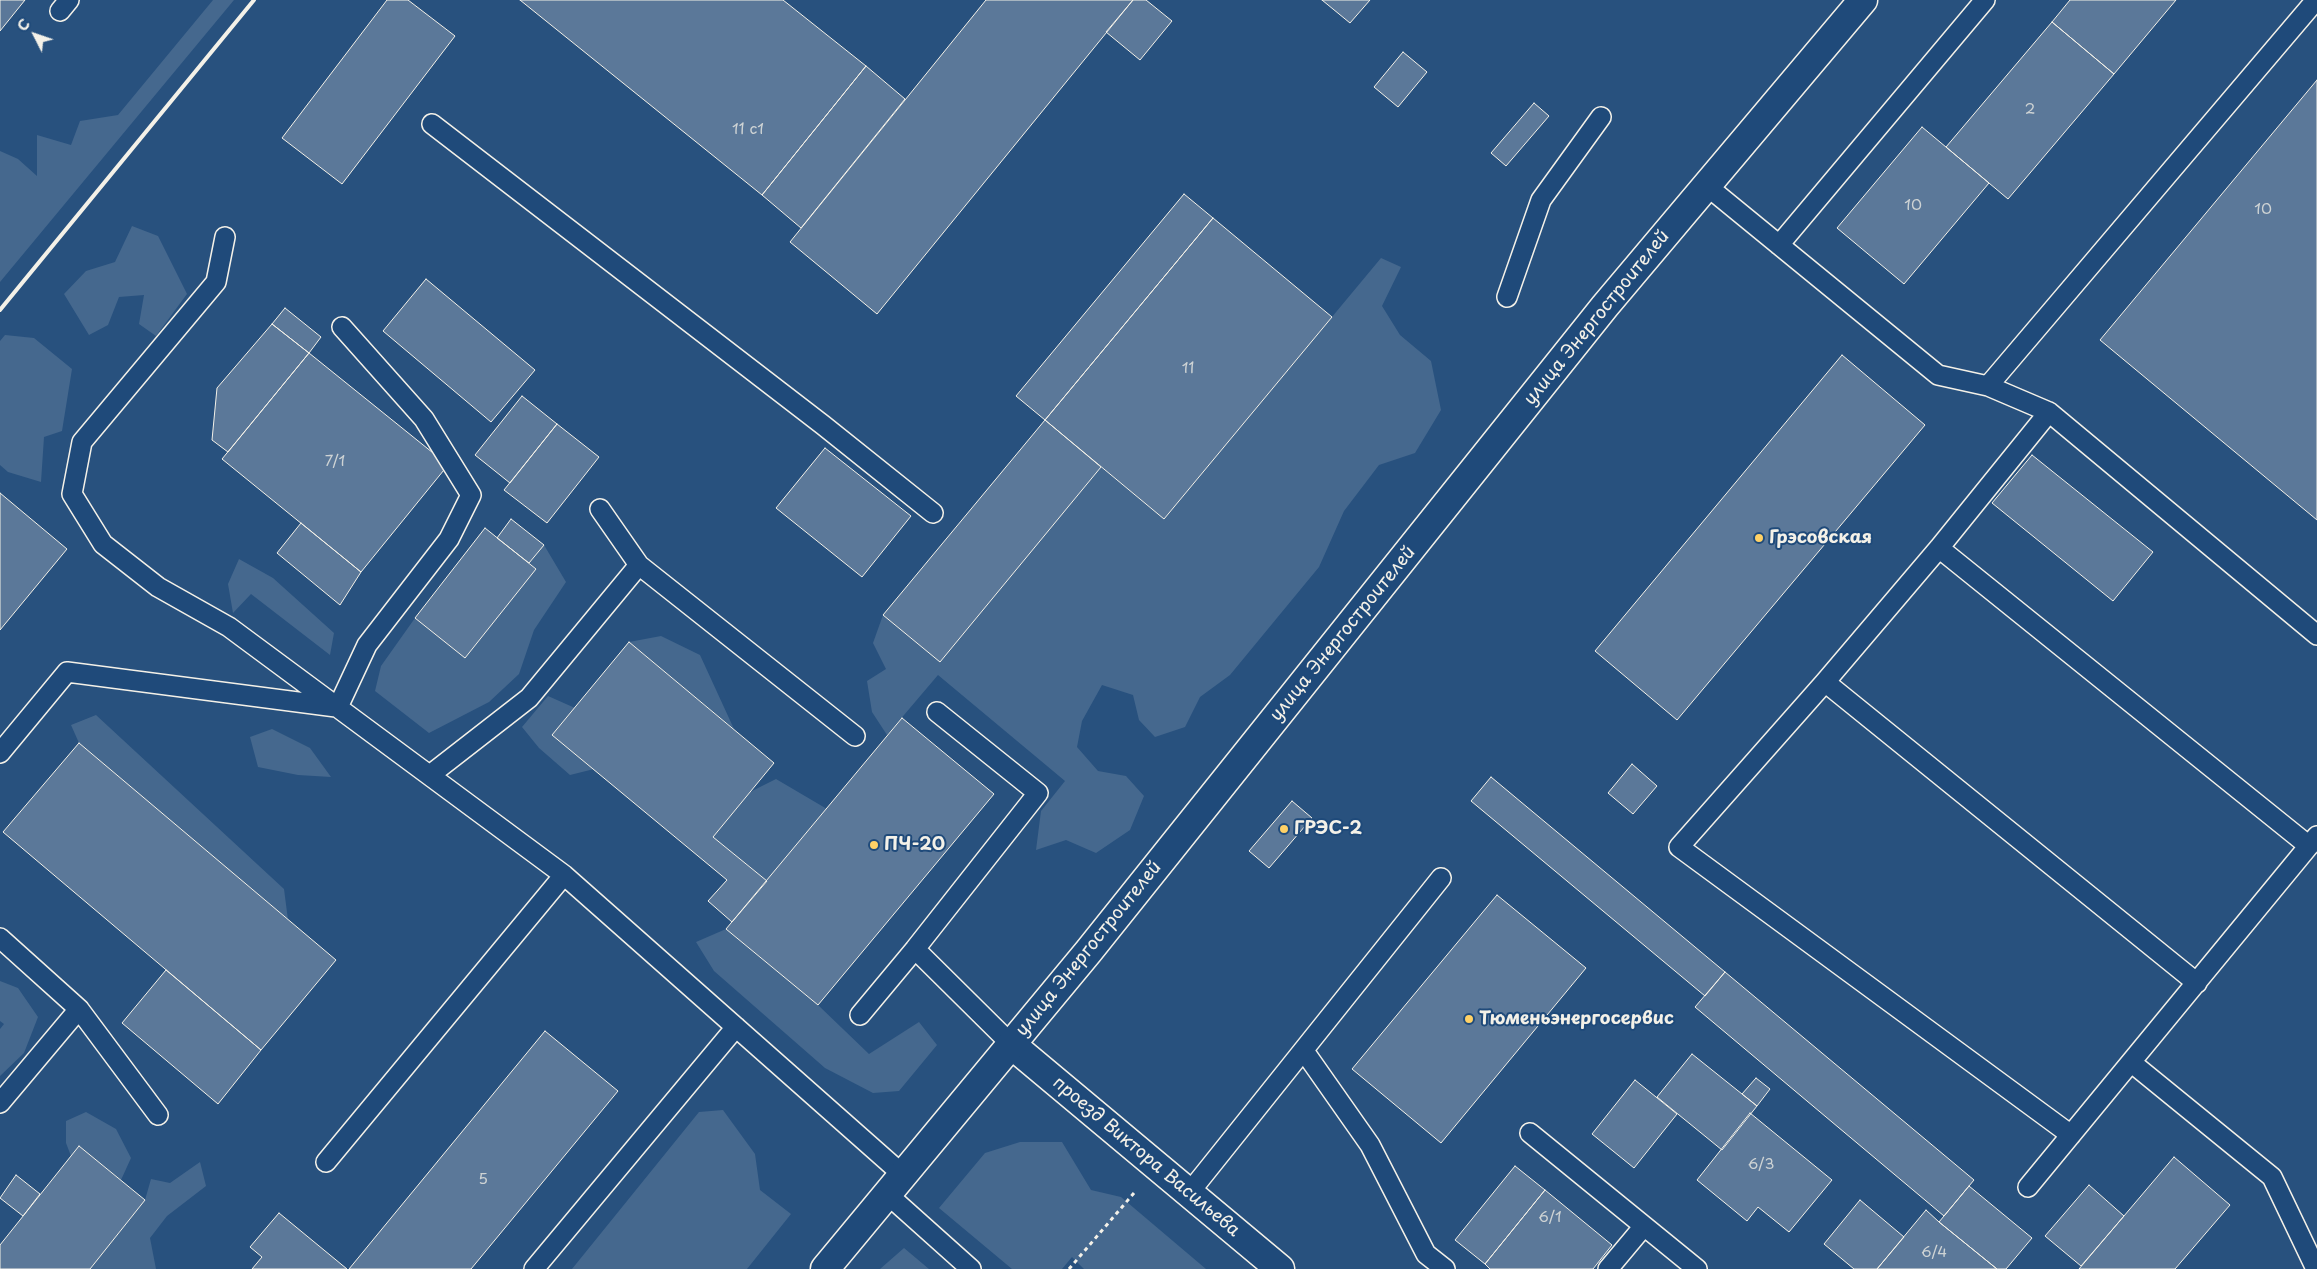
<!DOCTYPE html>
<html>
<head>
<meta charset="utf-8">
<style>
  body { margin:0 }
  #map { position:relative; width:2317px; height:1269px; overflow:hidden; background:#28517e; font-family:"Playpen Sans",sans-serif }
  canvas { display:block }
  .north { position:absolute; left:10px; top:10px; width:50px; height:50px; -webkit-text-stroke:4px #1f4a7a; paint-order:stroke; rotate:311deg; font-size:14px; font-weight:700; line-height:20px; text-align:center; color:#f4f1e8 }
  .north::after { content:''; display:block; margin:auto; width:18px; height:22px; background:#f4f1e8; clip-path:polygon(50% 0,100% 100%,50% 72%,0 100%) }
</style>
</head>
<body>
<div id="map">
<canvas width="2317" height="1269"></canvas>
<div class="north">С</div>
</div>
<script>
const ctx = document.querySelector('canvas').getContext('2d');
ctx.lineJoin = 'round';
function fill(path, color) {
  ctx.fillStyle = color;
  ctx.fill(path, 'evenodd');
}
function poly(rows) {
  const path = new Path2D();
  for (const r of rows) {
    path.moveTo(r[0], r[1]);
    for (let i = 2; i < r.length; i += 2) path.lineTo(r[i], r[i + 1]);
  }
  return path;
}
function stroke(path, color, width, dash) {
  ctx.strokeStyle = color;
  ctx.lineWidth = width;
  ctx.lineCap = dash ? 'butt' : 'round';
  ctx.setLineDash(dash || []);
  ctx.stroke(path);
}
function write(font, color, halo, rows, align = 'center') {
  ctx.font = font + ' "Playpen Sans",sans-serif';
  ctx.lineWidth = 4;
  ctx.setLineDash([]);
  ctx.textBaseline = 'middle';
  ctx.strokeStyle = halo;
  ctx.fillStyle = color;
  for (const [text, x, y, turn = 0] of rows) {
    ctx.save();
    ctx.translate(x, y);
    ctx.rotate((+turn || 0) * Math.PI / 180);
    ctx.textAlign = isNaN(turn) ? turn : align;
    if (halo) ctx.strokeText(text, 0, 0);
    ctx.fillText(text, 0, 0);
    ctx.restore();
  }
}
const green = poly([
  [213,0,234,0,0,282,0,151,18,159,37,176,37,135,71,145,80,121,118,115],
  [132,226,158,236,187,294,156,336,139,324,144,295,119,297,108,325,89,335,64,294,86,271,115,262],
  [1381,258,1401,267,1382,306,1400,335,1431,361,1441,410,1415,453,1379,465,1344,511,1319,567,1230,675,1200,697,1185,727,1155,737,1139,720,1133,695,1102,685,1082,721,1077,747,1098,771,1126,776,1144,796,1130,830,1096,853,1066,840,1036,850,1041,811,1065,781,938,675,887,735,872,712,867,681,886,669,873,643,883,615,940,661,1101,467,1164,519],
  [5,335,34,338,72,369,62,431,44,437,41,482,8,472,0,465,0,341],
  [544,545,566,582,534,630,519,674,489,702,429,733,375,691,381,666,415,618,465,658,535,569,529,563],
  [239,559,273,578,334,633,330,655,251,594,233,613,228,584],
  [661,636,700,655,734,729,629,642],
  [548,696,575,708,594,769,570,775,539,748,522,727],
  [96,715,284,889,288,920,79,743,71,725],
  [272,729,310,748,331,777,298,775,258,767,250,737],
  [776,779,827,809,767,881,713,837,750,792],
  [726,929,818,1005,869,1054,919,1022,937,1045,899,1091,873,1093,825,1068,714,971,696,942],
  [0,981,18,988,38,1017,24,1053,0,1076,0,1029,4,1024,0,1021],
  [723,1110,755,1154,760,1190,791,1214,747,1269,572,1269,699,1112],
  [86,1112,116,1129,131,1158,121,1180,79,1147,71,1156,66,1143,66,1121],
  [1020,1142,1062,1142,1091,1190,1121,1197,1206,1269,1084,1269,1072,1257,1062,1269,1012,1269,939,1208,985,1153],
  [200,1162,206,1186,167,1216,150,1238,156,1269,90,1269,145,1200,151,1179,170,1183],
  [904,1248,929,1269,880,1269]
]);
const building = poly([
  [0,0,25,0,0,31,0,0],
  [387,0,408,0,455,36,342,184,282,138,387,0],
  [520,0,783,0,866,66,762,195,520,0],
  [986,0,1133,0,877,314,790,242,986,0],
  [1133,0,1146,0,1172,21,1140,60,1106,32,1133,0],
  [1322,0,1370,0,1350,23,1322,0],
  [2070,0,2176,0,2114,74,2052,22,2070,0],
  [2052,22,2114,74,2008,199,1946,147,2052,22],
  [1403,52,1427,72,1398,107,1374,87,1403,52],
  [866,66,905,99,801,228,762,195,866,66],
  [2317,80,2317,520,2100,340,2317,80],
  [1534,103,1549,116,1506,166,1491,153,1534,103],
  [1922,127,1989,183,1904,284,1837,228,1922,127],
  [1184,194,1213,218,1045,420,1016,396,1184,194],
  [1213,218,1332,317,1164,519,1045,420,1213,218],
  [426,279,535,370,491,422,383,331,426,279],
  [285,308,321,337,309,353,272,324,285,308],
  [272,324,309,353,228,452,212,440,217,388,272,324],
  [309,353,448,465,361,572,222,459,309,353],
  [1842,355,1925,425,1677,720,1595,651,1842,355],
  [522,396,557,424,510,483,475,455,522,396],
  [1045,420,1101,467,940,662,883,615,1045,420],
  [557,424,599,457,547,523,504,490,557,424],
  [825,448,911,516,862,577,776,508,825,448],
  [2032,455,2153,552,2113,601,1992,503,2032,455],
  [0,493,67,549,0,630,0,493],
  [511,519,544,545,529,563,497,538,511,519],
  [301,523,361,572,340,605,277,553,301,523],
  [485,528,536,569,465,658,415,618,485,528],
  [629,642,774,763,713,837,767,881,732,922,708,901,727,880,552,735,629,642],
  [902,718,994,794,818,1005,726,929,902,718],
  [79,743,336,960,261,1050,3,832,79,743],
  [1632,764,1657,786,1633,814,1608,793,1632,764],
  [1491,777,1725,972,1705,996,1471,801,1491,777],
  [1292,801,1312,818,1269,868,1249,851,1292,801],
  [1497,895,1586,968,1441,1143,1352,1069,1497,895],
  [166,970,261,1050,218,1104,122,1023,166,970],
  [1725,972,1974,1180,1944,1216,1695,1007,1725,972],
  [545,1031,618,1091,471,1269,349,1269,545,1031],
  [1692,1054,1757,1106,1722,1150,1657,1097,1692,1054],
  [1756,1078,1770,1089,1757,1106,1742,1094,1756,1078],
  [1635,1080,1677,1114,1634,1168,1592,1134,1635,1080],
  [1750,1113,1832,1180,1789,1232,1758,1207,1747,1221,1697,1180,1750,1113],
  [79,1146,145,1200,90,1269,0,1269,0,1245,79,1146],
  [2174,1157,2230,1205,2175,1269,2079,1269,2174,1157],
  [1515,1166,1545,1190,1485,1264,1455,1240,1515,1166],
  [16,1175,40,1194,23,1216,0,1198,16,1175],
  [2089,1185,2124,1216,2081,1266,2045,1236,2089,1185],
  [1969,1186,2032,1238,2006,1269,1997,1269,1939,1222,1969,1186],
  [1545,1190,1612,1245,1593,1269,1490,1269,1485,1264,1545,1190],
  [1860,1200,1904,1237,1877,1269,1854,1269,1824,1244,1860,1200],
  [1926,1210,1939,1222,1997,1269,1877,1269,1926,1210],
  [279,1213,347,1269,252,1269,262,1257,250,1247,279,1213]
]);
const path = poly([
  [1069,1269,1134,1193]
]);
const service = poly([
  [60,11,69,0],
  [432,124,823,425,933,513],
  [1707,186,1938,375,1988,386,2049,412,2317,635],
  [225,237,216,282,82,442,72,494,103,544,158,587,229,627,564,875,902,1174],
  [1779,245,1985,0],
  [1507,297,1541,200,1601,117],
  [1988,386,2316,0],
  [2049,412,1939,548,1825,682,1679,847,2071,1135],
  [600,509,639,565,855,736],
  [1939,548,2309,846],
  [1825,682,2197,983],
  [338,707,367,645,449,539,471,495,424,419,342,327],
  [0,753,67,672,336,707],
  [430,775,529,698,639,565],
  [0,938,79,1009,158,1115],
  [915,949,1012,1045],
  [860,1015,915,949,1038,793,937,712],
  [1304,1051,1370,1145,1426,1254,1445,1269],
  [2132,1063,2272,1177,2316,1269],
  [0,1103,79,1009],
  [1530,1133,1697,1269],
  [326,1162,564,875],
  [2028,1187,2317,836],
  [886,1193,971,1269],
  [1189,1193,1441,878],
  [534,1269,736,1027],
  [1608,1269,1644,1226]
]);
const tertiary = poly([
  [1012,1045,1280,1269]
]);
const secondary = poly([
  [825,1269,1088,952,1605,306,1863,0]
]);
const rail = poly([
  [0,310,254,0]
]);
const markers = [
  [1759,538,5,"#ffd166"],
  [1284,829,5,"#ffd166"],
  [874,845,5,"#ffd166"],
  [1469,1019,5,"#ffd166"]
];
const numberNames = [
  ["2",2030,110],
  ["11 с1",748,130],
  ["10",1913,206],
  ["10",2263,210],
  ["11",1188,369],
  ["7/1",335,462],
  ["6/3",1761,1165],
  ["5",483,1180],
  ["6/1",1550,1218],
  ["6/4",1934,1253]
];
const streetNames = [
  ["улица Энергостроителей",1597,318,-51],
  ["улица Энергостроителей",1343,634,-51],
  ["улица Энергостроителей",1089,949,-51],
  ["проезд Виктора Васильева",1146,1157,40]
];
const poiNames = [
  ["Грэсовская",1769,538],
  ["ГРЭС-2",1294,829],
  ["ПЧ-20",884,845],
  ["Тюменьэнергосервис",1479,1019]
];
fill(green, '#45688e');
fill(building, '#5b7899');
stroke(building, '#f4f1e8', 1);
stroke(service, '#f4f1e8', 22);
stroke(tertiary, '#f4f1e8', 31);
stroke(secondary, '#f4f1e8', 31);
stroke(path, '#f4f1e8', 3, [4, 4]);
stroke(service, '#1f4a7a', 19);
stroke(tertiary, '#1f4a7a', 28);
stroke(secondary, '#1f4a7a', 28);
stroke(rail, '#f4f1e8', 4);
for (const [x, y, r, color] of markers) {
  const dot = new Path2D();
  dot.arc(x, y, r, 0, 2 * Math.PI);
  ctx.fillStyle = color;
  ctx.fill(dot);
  stroke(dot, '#1f4a7a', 2);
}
write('15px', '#ced3d4', null, numberNames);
write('18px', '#f4f1e8', '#1f4a7a', streetNames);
write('bold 18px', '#f4f1e8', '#1f4a7a', poiNames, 'left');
</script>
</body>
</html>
